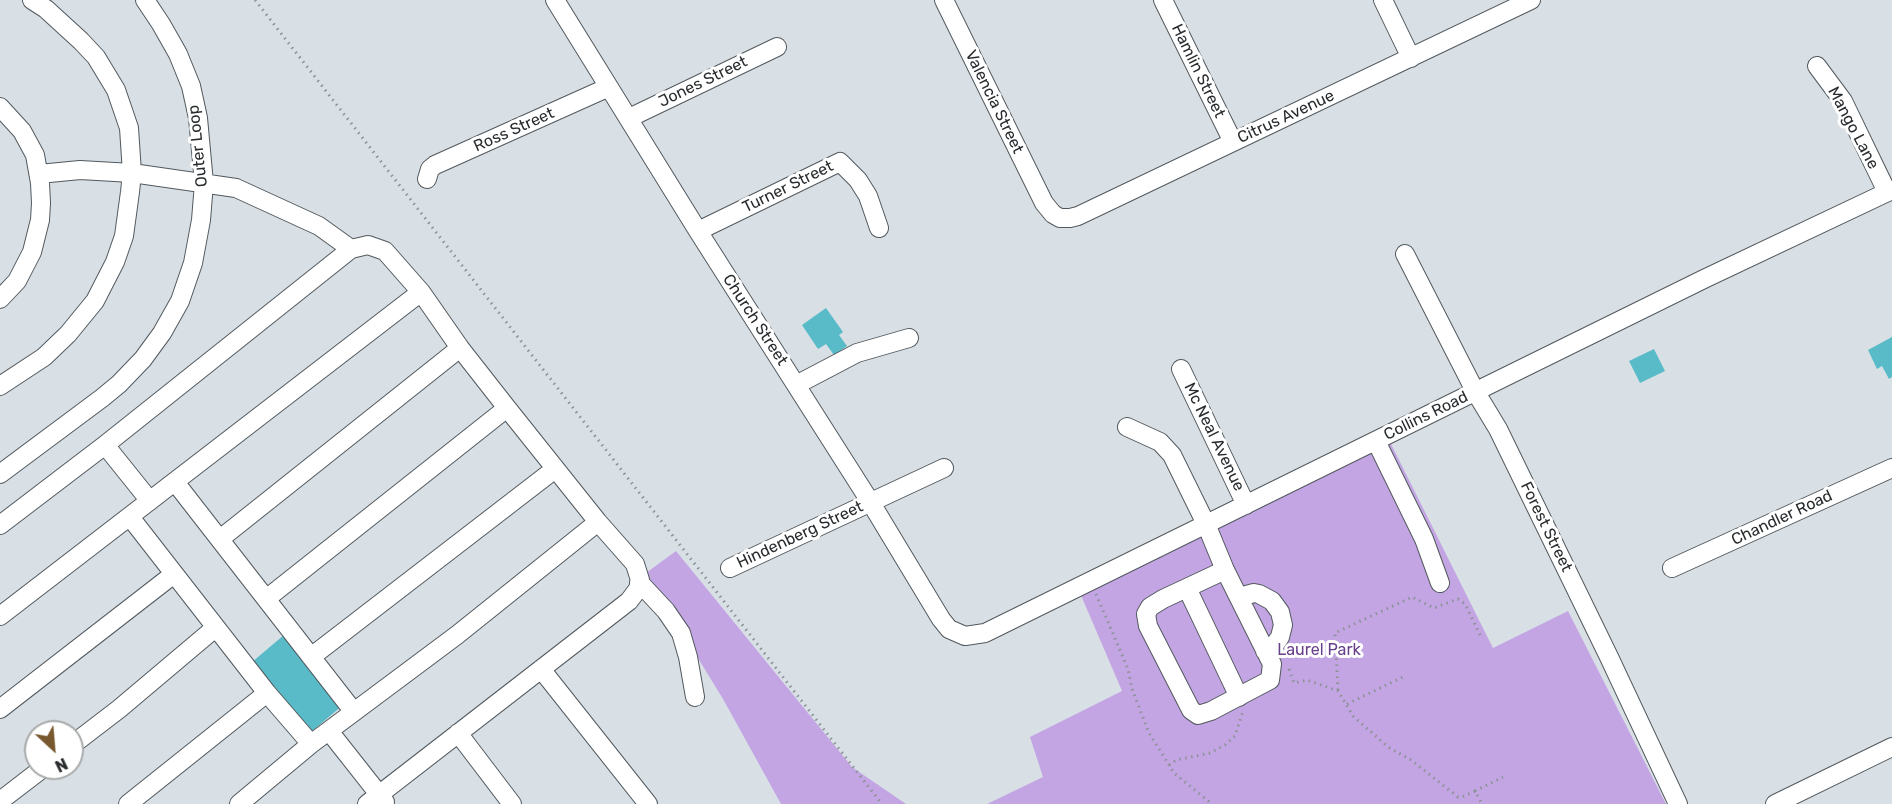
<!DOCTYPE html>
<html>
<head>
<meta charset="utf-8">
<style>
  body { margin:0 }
  #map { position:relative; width:1892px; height:804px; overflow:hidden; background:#d8e0e6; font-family:Rubik,sans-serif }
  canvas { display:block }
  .north { position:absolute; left:24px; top:720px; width:60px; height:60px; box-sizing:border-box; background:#fff; border:2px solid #a9abab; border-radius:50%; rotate:154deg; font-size:16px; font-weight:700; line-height:24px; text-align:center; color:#292c2e }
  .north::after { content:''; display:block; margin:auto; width:21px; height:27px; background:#78582e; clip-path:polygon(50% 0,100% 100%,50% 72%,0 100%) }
</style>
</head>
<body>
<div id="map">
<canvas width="1892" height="804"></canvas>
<div class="north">N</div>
</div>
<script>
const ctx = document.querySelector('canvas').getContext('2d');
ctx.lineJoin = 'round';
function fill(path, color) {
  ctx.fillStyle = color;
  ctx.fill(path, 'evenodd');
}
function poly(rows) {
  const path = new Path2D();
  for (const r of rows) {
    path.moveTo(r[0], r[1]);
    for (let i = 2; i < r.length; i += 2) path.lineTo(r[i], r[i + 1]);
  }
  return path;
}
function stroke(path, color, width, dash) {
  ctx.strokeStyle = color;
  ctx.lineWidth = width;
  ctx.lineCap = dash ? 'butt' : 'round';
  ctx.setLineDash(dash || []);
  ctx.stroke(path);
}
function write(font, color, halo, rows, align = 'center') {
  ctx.font = font + ' Rubik,sans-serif';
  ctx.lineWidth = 6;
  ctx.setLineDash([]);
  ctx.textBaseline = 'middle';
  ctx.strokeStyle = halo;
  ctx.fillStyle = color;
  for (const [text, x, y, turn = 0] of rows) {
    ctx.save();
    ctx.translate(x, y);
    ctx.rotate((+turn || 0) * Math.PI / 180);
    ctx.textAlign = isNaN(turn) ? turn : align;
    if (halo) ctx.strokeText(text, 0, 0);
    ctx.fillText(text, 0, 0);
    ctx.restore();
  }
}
const green = poly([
  [1391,444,1493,648,1568,611,1666,804,987,804,1043,777,1030,737,1122,691,1080,593],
  [676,551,852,767,906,804,781,804,723,699,646,573]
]);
const building = poly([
  [826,308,843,332,839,335,847,346,834,355,826,344,818,349,802,325],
  [1892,337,1892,377,1889,379,1882,366,1877,369,1868,350],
  [1654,349,1665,371,1640,383,1629,361],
  [284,635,343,705,311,732,252,662]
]);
const path = poly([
  [255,0,882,804],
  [1096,594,1128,669,1132,689,1149,733,1174,773,1212,804],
  [1289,669,1294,683,1307,680,1338,691,1353,716,1388,747,1411,760,1458,797,1462,797,1475,791,1482,804],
  [1338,690,1335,633,1412,597,1434,608,1458,599,1465,604,1481,637],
  [1347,704,1405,676],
  [1169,765,1176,760,1210,753,1225,745,1235,736,1243,711],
  [1475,791,1503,777]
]);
const minor = poly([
  [555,0,698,231,871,503,941,619,949,629,965,636,985,633,1706,278,1892,190],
  [944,0,1044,203,1053,214,1060,218,1070,218,1078,216,1531,0],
  [1163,0,1233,142],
  [1383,0,1411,58],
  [1817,66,1843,101,1887,192],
  [0,107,22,131,35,155,40,183,41,203,40,220,32,252,17,281,0,299],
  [629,118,777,47],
  [39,174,80,170,132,173,236,188,319,226,351,249],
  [427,179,430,169,435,165,609,87],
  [698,231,840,162,858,180,868,196,879,228],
  [1405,254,1475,391,1498,429,1609,657,1678,804],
  [1181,369,1246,505],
  [796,385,857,353,909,338],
  [0,386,44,357,68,334,95,301,115,262,124,236,130,192,132,173,129,128,116,90,96,57,81,41,46,9,32,0],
  [1127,427,1160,442,1172,455,1206,524,1225,570,1272,664,1270,680,1211,711,1198,715,1191,710,1148,626,1146,614,1150,607,1163,599,1225,570],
  [1376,441,1424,539,1440,583],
  [105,445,150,501],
  [0,474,102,398,119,384,143,359,162,333,180,301,193,263,201,220,204,183,198,118,191,86,178,54,161,24,145,0],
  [175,482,354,712],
  [130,517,267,693,311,744],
  [0,525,105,445,351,249,368,245,385,251,421,292,460,348,507,408,598,522,635,564,640,580,638,589,629,601,367,804],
  [220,539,460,348],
  [730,568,944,468],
  [1672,568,1892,468],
  [639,582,666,611,681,633,688,657,695,697],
  [1187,588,1239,697],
  [1239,597,1254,593,1259,594,1272,601,1280,612,1283,625,1280,637,1275,644,1265,651],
  [266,599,507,408],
  [0,616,421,292],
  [311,657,555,469],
  [541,669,648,804],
  [0,709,174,574],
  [329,731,385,802],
  [458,733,512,804],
  [72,745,119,709,215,628],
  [0,801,43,768],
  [128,804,267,693],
  [239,804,311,744,457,635,598,522],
  [1775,804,1892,747]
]);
const streetNames = [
  ["Hamlin Street",1198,71,64],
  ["Jones Street",703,82,-26],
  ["Valencia Street",994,102,64],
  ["Citrus Avenue",1286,117,-25],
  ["Mango Lane",1853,128,62],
  ["Ross Street",514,130,-24],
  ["Outer Loop",198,146,-96],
  ["Turner Street",788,187,-26],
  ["Church Street",755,320,57],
  ["Collins Road",1426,416,-26],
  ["Mc Neal Avenue",1214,437,64],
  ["Chandler Road",1782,518,-25],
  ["Forest Street",1546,527,64],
  ["Hindenberg Street",800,535,-25]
];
const parkNames = [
  ["Laurel Park",1319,650]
];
fill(green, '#c4a5e4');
fill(building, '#58bbc7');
stroke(minor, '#52595e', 20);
stroke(path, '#8c9296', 3, [1.5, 4.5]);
stroke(minor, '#fff', 18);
write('16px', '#292c2e', '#fff', streetNames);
write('16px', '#673f8a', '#fff', parkNames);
</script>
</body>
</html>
